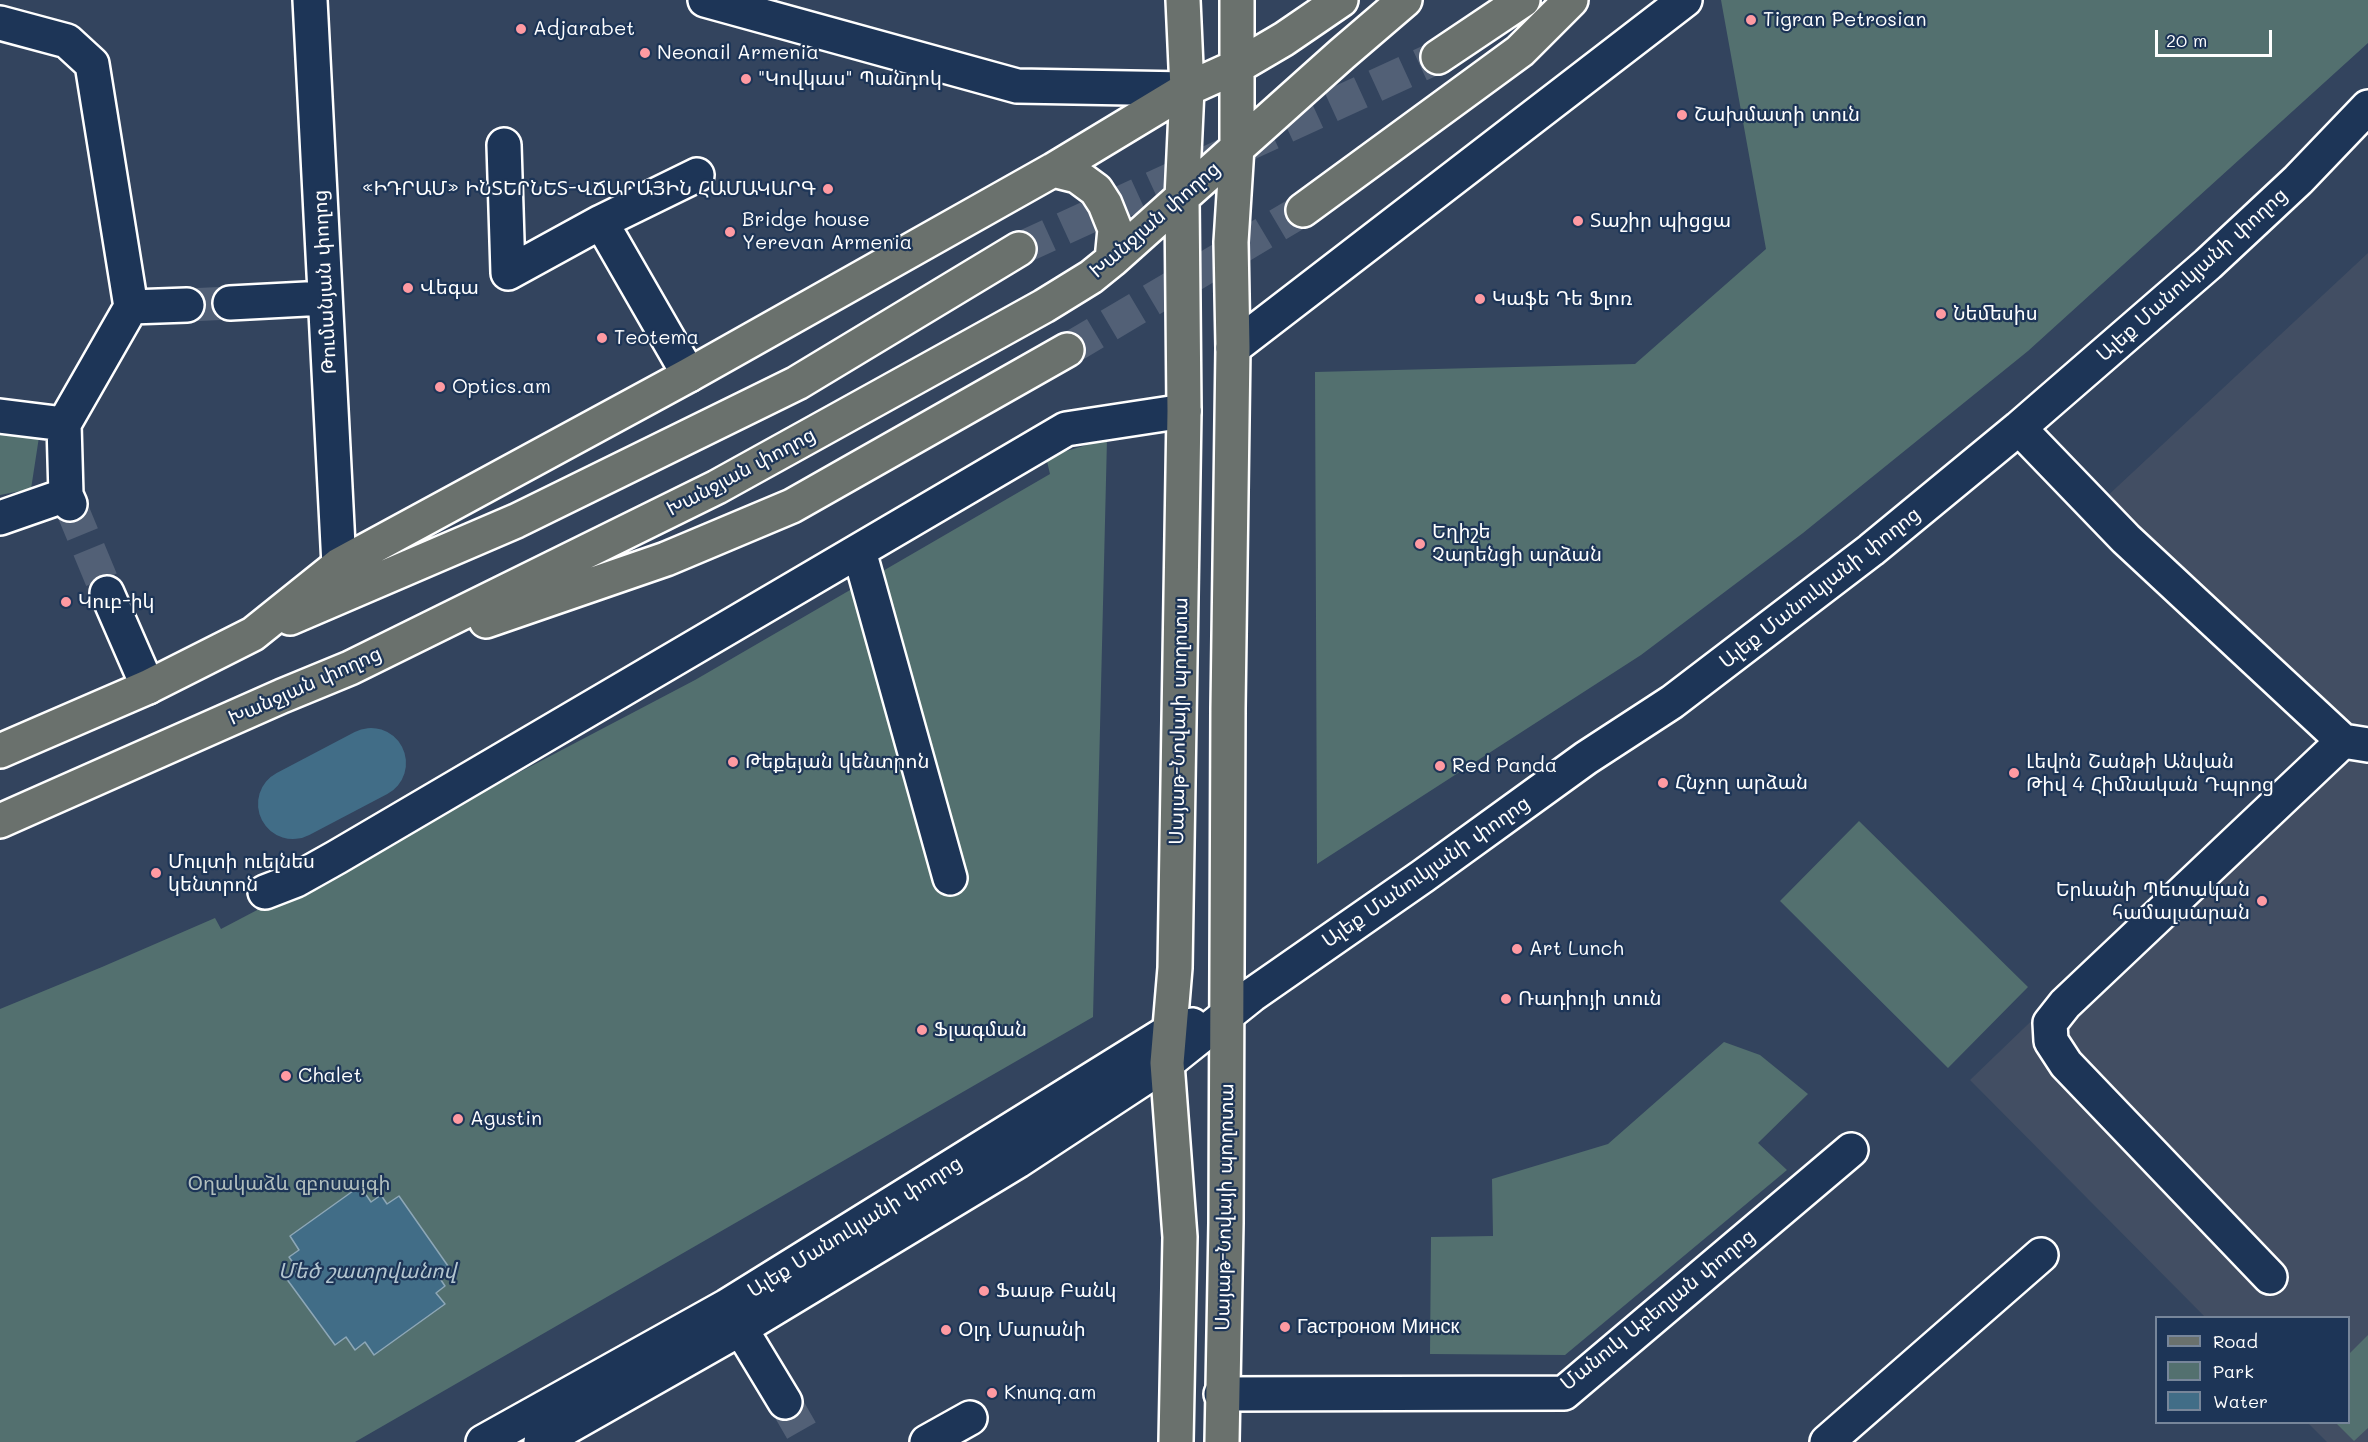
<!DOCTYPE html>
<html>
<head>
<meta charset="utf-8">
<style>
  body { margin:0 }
  #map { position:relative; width:2368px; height:1442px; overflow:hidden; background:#33445e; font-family:Mali,sans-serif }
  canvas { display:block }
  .legend { position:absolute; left:2155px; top:1316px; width:195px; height:108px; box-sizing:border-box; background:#1d3557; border:2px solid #77869a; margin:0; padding:8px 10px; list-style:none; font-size:18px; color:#fff }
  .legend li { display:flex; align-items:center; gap:12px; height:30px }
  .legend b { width:30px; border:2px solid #77869a }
  .scale { position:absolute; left:2155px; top:30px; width:117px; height:27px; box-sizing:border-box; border:3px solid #fff; border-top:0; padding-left:8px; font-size:18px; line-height:21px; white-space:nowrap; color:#fff; -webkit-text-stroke:4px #1d3557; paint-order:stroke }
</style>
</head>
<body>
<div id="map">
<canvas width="2368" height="1442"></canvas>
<ul class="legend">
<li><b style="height:8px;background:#6a716d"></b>Road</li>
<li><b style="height:16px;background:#53706f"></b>Park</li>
<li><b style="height:16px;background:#416d87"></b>Water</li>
</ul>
<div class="scale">20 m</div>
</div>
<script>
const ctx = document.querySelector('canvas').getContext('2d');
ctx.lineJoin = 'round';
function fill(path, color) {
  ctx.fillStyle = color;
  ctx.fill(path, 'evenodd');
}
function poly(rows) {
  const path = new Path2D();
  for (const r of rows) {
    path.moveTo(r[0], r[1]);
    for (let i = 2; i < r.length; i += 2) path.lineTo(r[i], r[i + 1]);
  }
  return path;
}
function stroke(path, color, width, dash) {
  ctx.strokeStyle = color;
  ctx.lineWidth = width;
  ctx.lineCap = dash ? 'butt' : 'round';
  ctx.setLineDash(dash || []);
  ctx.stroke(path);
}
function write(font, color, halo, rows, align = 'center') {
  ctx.font = font + ' Mali,"Noto Sans Armenian",sans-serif';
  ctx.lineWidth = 4.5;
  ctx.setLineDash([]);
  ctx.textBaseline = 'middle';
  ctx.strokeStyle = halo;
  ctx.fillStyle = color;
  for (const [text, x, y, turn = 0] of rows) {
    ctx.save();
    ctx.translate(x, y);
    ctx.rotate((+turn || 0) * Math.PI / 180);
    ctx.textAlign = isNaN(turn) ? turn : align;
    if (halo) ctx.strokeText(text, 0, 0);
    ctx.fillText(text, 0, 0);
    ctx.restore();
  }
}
const built = poly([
  [2368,253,2368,1442,2327,1442,2308,1423,2348,1422,2348,1318,2205,1317,1970,1080,2342,722,2103,500]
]);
const green = poly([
  [1721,0,2368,0,2368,43,2028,351,1803,533,1641,655,1317,864,1315,372,1635,364,1766,249],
  [0,434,39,437,31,489,0,495],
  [1107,439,1093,1017,355,1442,0,1442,0,1009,102,967,215,918,221,929,695,680,1050,474,1046,457],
  [1859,821,2028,987,1948,1068,1780,901],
  [1724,1042,1760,1055,1808,1094,1758,1143,1787,1170,1565,1355,1430,1354,1431,1237,1493,1236,1492,1179,1608,1144],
  [2368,1335,2368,1428,2354,1441,2336,1423,2348,1422,2349,1354]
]);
const water = poly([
  [360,1186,371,1202,381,1195,387,1204,399,1196,448,1266,437,1274,445,1286,436,1293,445,1304,374,1355,365,1342,355,1350,346,1337,335,1345,286,1278,298,1270,289,1257,299,1250,290,1236,360,1186]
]);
const river = poly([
  [293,804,371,763]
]);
const minorTunnel = poly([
  [187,305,230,303],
  [70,504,107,593],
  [785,1402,808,1442]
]);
const majorTunnel = poly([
  [1019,249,1438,57],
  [1067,350,1303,210]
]);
const minor = poly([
  [310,0,339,565],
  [705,0,1017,86,1187,89],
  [0,23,67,41,92,64,131,307,64,424,66,495],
  [504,145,508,273,601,222,689,375],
  [601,222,697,175],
  [230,303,325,298],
  [131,307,187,305],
  [1233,348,1685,0],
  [0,416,64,424],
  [2019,428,2126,539,2343,741],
  [0,518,66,495,70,504],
  [859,551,950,878],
  [107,593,148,687],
  [265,892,296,880,337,857,1066,429,1184,411],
  [2270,1277,2066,1064,2051,1041,2050,1023,2065,1004,2343,741,2368,745],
  [730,1311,785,1402],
  [1221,1394,1564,1393,1851,1150],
  [483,1442,727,1306,1168,1032,1192,1025],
  [541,1442,740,1329,1018,1161,1167,1063,1252,995,1423,876,1586,758,1672,702,1871,550,2019,428,2208,264,2298,180,2368,107],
  [927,1442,970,1418],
  [1827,1442,2041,1255]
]);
const major = poly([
  [1438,57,1523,0],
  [1053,170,1077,176,1096,190,1105,204,1115,229,1112,260],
  [1303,210,1520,51,1571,0],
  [290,618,516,521,797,383,1019,249],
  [486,621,666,559,792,506,1067,350],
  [0,751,148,687,253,634,339,565,689,375,1053,170,1187,89,1238,66,1284,39,1341,0],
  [0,821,282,696,350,668,717,487,1044,306,1091,277,1112,260,1342,54,1405,0],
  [1176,1442,1180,1237,1167,1063,1175,968,1184,411,1182,198,1187,89,1183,0],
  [1222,1442,1226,1223,1228,708,1233,348,1231,242,1237,147,1237,0]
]);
const markers = [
  [1751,20,6,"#ff9aa2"],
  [521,29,6,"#ff9aa2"],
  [645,53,6,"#ff9aa2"],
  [746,79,6,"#ff9aa2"],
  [1682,115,6,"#ff9aa2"],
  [828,189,6,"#ff9aa2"],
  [1578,221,6,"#ff9aa2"],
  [730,232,6,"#ff9aa2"],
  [408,288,6,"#ff9aa2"],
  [1480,299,6,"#ff9aa2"],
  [1941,314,6,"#ff9aa2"],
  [602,338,6,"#ff9aa2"],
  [440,387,6,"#ff9aa2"],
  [1420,544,6,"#ff9aa2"],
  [66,602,6,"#ff9aa2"],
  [733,762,6,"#ff9aa2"],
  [1440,766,6,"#ff9aa2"],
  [2014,773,6,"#ff9aa2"],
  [1663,783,6,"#ff9aa2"],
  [156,873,6,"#ff9aa2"],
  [2262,901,6,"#ff9aa2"],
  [1517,949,6,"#ff9aa2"],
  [1506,999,6,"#ff9aa2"],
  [922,1030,6,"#ff9aa2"],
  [286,1076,6,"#ff9aa2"],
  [458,1119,6,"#ff9aa2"],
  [984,1291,6,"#ff9aa2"],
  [1285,1327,6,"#ff9aa2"],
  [946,1330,6,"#ff9aa2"],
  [992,1393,6,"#ff9aa2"]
];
const poiNames = [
  ["Tigran Petrosian",1763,20],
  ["Adjarabet",533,29],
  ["Neonail Armenia",657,53],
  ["\"Կովկաս\" Պանդոկ",758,79],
  ["Շախմատի տուն",1694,115],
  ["«ԻԴՐԱՄ» ԻՆՏԵՐՆԵՏ-ՎՃԱՐԱՅԻՆ ՀԱՄԱԿԱՐԳ",816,189,"right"],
  ["Bridge house",742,220],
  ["Yerevan Armenia",742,243],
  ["Տաշիր պիցցա",1590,221],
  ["Վեգա",420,288],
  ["Կաֆե Դե Ֆլոռ",1492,299],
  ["Նեմեսիս",1953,314],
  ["Teotema",614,338],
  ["Optics.am",452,387],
  ["Եղիշե",1432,532],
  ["Չարենցի արձան",1432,555],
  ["Կուբ-իկ",78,602],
  ["Թեքեյան կենտրոն",745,762],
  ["Լեվոն Շանթի Անվան",2026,762],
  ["Թիվ 4 Հիմնական Դպրոց",2026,785],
  ["Red Panda",1452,766],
  ["Հնչող արձան",1675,783],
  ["Մուլտի ուելնես",168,862],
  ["կենտրոն",168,885],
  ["Երևանի Պետական",2250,890,"right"],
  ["համալսարան",2250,913,"right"],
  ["Art Lunch",1529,949],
  ["Ռադիոյի տուն",1518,999],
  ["Ֆլագման",934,1030],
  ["Chalet",298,1076],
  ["Agustin",470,1119],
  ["Ֆասթ Բանկ",996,1291],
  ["Гастроном Минск",1297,1327],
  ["Օլդ Մարանի",958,1330],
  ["Knunq.am",1004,1393]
];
const streetNames = [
  ["Խանջյան փողոց",1155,220,-41],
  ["Ալեք Մանուկյանի փողոց",2192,275,-42],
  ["Թումանյան փողոց",325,282,-93],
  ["Խանջյան փողոց",741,472,-28],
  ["Ալեք Մանուկյանի փողոց",1820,588,-38],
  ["Խանջյան փողոց",305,686,-24],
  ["Սայաթ-Նովայի պողոտա",1179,721,-89],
  ["Ալեք Մանուկյանի փողոց",1426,872,-35],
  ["Սայաթ-Նովայի պողոտա",1225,1207,-89],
  ["Ալեք Մանուկյանի փողոց",855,1227,-32],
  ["Մանուկ Աբեղյան փողոց",1658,1310,-39]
];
const parkNames = [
  ["Օղակաձև զբոսայգի",289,1184]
];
const waterNames = [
  ["Մեծ շատրվանով",367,1272]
];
fill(built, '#424e63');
fill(green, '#53706f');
fill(water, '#416d87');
stroke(water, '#8da7b7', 1.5);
stroke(river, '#416d87', 70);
stroke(minorTunnel, '#526076', 33, [33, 16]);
stroke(majorTunnel, '#526076', 33, [33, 16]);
stroke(minor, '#fff', 38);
stroke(major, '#fff', 38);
stroke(minor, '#1d3557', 33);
stroke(major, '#6a716d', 33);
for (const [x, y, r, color] of markers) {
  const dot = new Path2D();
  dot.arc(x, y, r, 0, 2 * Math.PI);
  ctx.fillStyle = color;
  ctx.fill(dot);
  stroke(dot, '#1d3557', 2);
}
write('20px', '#fff', '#1d3557', poiNames, 'left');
write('20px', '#fff', '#1d3557', streetNames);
write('20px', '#b2bfbe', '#1d3557', parkNames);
write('italic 21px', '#b3c5cf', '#1d3557', waterNames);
</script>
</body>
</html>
